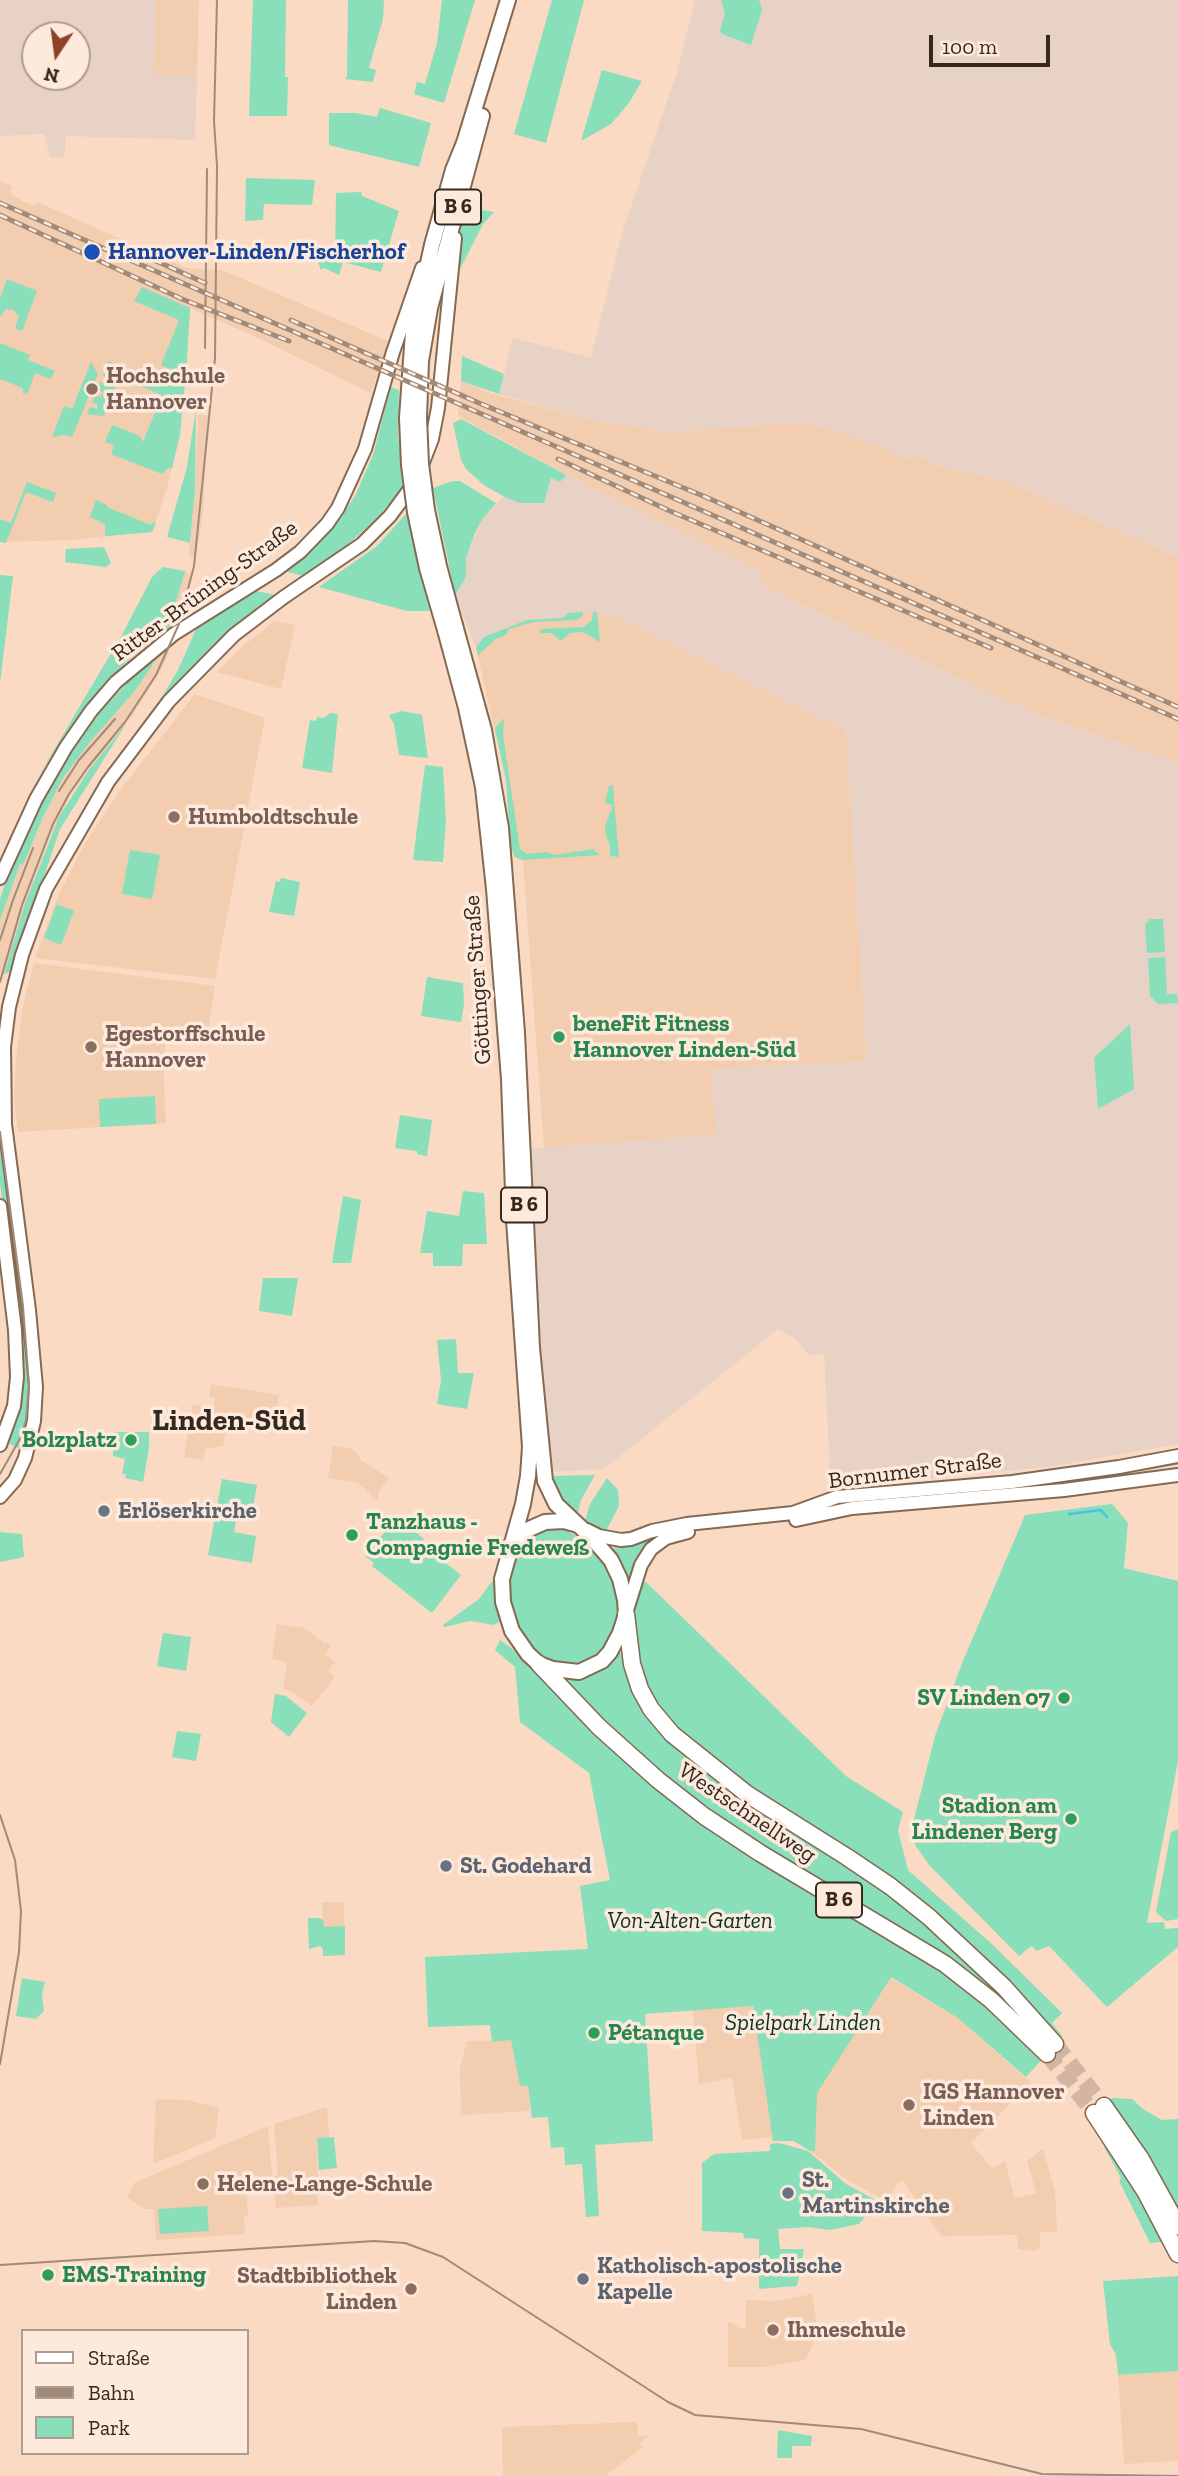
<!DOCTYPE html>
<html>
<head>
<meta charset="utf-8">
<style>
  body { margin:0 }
  #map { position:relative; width:1178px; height:2476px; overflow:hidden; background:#fadac2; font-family:"Zilla Slab",serif }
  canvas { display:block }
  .legend { position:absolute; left:21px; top:2329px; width:228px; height:126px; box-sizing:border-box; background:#fdeadc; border:2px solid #ad9c90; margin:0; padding:9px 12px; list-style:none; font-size:21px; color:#34281f }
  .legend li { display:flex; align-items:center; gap:14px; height:35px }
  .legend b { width:35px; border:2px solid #ad9c90 }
  .north { position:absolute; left:21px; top:21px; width:70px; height:70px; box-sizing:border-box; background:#fdeadc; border:2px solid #ad9c90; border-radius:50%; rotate:193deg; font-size:19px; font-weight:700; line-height:28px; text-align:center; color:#34281f }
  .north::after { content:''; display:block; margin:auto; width:24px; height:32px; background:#8c4424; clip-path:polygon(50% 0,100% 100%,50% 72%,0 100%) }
  .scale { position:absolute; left:929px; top:35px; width:121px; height:32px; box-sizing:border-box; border:4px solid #34281f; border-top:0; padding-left:9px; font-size:21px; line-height:24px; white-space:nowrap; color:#34281f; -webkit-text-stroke:5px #fdeadc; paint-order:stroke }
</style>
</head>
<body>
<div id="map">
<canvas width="1178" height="2476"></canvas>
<ul class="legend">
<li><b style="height:9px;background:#fff"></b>Straße</li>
<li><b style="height:9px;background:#a18a78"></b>Bahn</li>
<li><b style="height:19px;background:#88dfb9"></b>Park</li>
</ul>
<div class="north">N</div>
<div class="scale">100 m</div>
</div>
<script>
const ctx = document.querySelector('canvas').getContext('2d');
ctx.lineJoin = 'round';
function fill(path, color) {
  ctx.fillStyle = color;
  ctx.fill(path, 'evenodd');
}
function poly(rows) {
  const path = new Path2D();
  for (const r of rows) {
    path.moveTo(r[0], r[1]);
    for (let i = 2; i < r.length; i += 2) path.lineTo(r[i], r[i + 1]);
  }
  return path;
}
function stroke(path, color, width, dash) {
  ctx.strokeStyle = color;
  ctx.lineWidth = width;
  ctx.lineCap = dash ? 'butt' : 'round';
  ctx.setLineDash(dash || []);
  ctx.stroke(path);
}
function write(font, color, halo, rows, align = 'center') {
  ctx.font = font + ' "Zilla Slab",serif';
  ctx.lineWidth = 7;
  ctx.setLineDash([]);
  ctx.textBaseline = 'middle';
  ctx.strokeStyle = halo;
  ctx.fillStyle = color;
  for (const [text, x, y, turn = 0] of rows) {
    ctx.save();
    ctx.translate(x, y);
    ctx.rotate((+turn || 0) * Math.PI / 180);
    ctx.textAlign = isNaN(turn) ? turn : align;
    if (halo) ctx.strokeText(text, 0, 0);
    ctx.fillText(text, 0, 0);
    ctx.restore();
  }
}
const built = poly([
  [155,0,199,0,197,76,154,75],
  [0,181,12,186,11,195,34,206,37,202,186,268,222,270,390,342,370,393,256,337,190,308,180,434,167,488,152,532,72,540,0,542],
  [461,381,493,394,591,420,669,432,807,422,877,445,910,461,913,455,938,466,1008,482,1178,557,1178,763,1036,714,762,586,761,572,599,492,458,416],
  [198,415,208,415,203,513,196,557,189,556,195,489],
  [185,571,192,577,165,663,133,715,89,770,70,796,51,835,35,877,4,974,0,974,0,920,20,864,23,864,43,817,63,778,90,742,134,692,152,666,172,617],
  [597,612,620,618,846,730,867,1061,712,1069,717,1135,544,1148,523,861,515,857,511,848,506,780,476,648,484,637,527,620,568,613],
  [275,621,295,625,281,689,217,672,242,647],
  [195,694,265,718,215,979,35,958,58,896,84,845,121,789],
  [34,963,215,986,207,1036,210,1043,167,1037,163,1060,166,1123,18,1132,14,1099,17,1050,22,1010],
  [211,1384,279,1395,276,1412,266,1409,260,1413,259,1419,233,1415,228,1420,223,1446,205,1449,203,1460,184,1457,193,1404,214,1408,215,1398,209,1397],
  [333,1446,353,1449,361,1460,389,1478,377,1494,379,1497,377,1500,357,1482,328,1478],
  [277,1624,301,1628,302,1626,325,1644,326,1642,331,1645,325,1654,335,1662,328,1671,335,1677,312,1706,291,1691,283,1689,287,1662,272,1659],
  [322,1902,344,1902,345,1955,323,1956,323,1949,320,1946,309,1949,308,1918,323,1920],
  [884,1974,958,2018,1031,2083,971,2143,992,2169,1005,2161,1015,2198,1036,2193,1027,2161,1043,2149,1055,2192,1057,2232,1040,2232,1040,2248,1035,2251,1018,2249,1017,2235,941,2236,903,2181,898,2183,887,2201,849,2181,810,2151,809,2117,817,2079],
  [753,2006,773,2137,742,2140,732,2078,699,2084,693,2010],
  [511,2040,520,2086,528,2086,530,2111,461,2115,460,2069,467,2041],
  [156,2099,187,2100,219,2108,215,2138,153,2164],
  [327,2107,329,2137,317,2139,318,2205,276,2208,274,2189,246,2192,248,2216,244,2216,245,2234,156,2240,154,2209,145,2209,127,2197,134,2183,268,2126,273,2184,273,2176,278,2175,274,2124],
  [812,2294,818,2331,806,2360,765,2367,728,2367,728,2322,735,2324,739,2328,746,2328,746,2300,777,2301],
  [1178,2371,1178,2461,1124,2464,1118,2375],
  [637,2422,638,2436,649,2436,640,2443,643,2447,605,2476,503,2476,502,2427]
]);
const industrial = poly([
  [0,0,155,0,154,75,197,76,195,140,66,136,64,157,50,157,44,134,0,136],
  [77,35,77,77,35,77,35,35],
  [695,0,1178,0,1178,557,1008,482,938,466,914,455,910,461,877,445,807,422,669,432,591,420,499,394,513,338,591,358,623,230,677,72],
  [544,461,599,492,762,572,762,586,1036,714,1178,763,1178,1444,1054,1466,939,1478,831,1485,824,1354,809,1355,795,1339,778,1329,604,1469,548,1472,524,1149,716,1135,711,1069,867,1061,846,730,620,618,597,612,568,613,563,618,527,620,484,637,476,648,455,595,466,577,466,558,483,518,496,503]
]);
const green = poly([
  [253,0,286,0,285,77,288,77,287,116,249,116],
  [348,0,384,0,383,19,369,68,376,70,373,82,345,79,347,76],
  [442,0,475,0,444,103,414,94,417,82,425,84,437,43],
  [552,0,584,0,546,143,514,134],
  [721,0,759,0,762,10,751,45,722,34,720,31,725,13],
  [602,70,642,81,629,103,611,124,581,141],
  [380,108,431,123,419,167,329,145,329,113,356,113,377,117],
  [246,178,315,180,312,205,264,204,263,220,245,221],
  [361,192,362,196,399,211,381,272,343,262,339,275,324,268,321,270,317,259,335,259,336,193],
  [464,207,494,212,483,224,460,269,456,271,456,251],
  [7,279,37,291,22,331,15,328,19,317,14,310,6,309,0,317,0,298],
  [142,287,190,308,186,376,161,365,179,320,134,301],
  [0,343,30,355,28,360,55,371,51,379,35,373,28,392,23,394,23,388,0,379],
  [462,356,504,374,499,394,461,381],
  [108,361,162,382,185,385,180,434,172,469,168,468,162,474,111,454,114,445,105,442,112,425,140,436,143,442,162,395,115,376,117,383,104,416,87,414,90,407,97,409,98,405,92,402,95,396,101,397,103,392,97,390,100,382,107,384,109,379,103,376],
  [91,362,98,374,72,437,64,435,52,437,64,406,72,409],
  [391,387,399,390,398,435,403,488,373,522,347,545,304,576,287,572,339,521,356,494,373,455],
  [196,409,195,489,190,543,167,537,187,467],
  [461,419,566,475,560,482,551,478,544,503,520,503,505,497,485,486,466,469,461,460,453,423],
  [453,481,460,481,496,503,483,518,475,533,466,558,466,577,455,595,433,488],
  [27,482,56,493,53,502,26,492,6,543,0,542,0,519,11,523],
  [96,500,107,505,107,507,151,525,153,522,156,523,152,532,105,536,105,524,90,517],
  [407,513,430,611,407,611,319,587,377,546],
  [104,547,111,563,106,567,65,562,66,549],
  [163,567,185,571,168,629,131,657,103,686,63,737,35,782,123,633,152,577],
  [0,575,13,576,0,683],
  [256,591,275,595,215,645,150,717,178,670,197,627],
  [583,612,583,616,576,620,533,622,509,629,506,635,496,639,478,655,476,648,484,637,527,620,563,618,568,613],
  [593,612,597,612,600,642,583,632,570,633,561,641,551,633,541,633,540,629,584,627,592,620],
  [156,656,152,666,134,692,90,742,63,778,43,817,23,865,20,864,0,920,0,899,8,875,32,818,63,765,100,712,129,681],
  [402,711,422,715,428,758,399,755,394,724,389,715],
  [330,713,338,714,332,773,302,768,310,720,316,721,317,717,324,718],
  [504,718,503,735,520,849,527,854,546,852,555,855,593,849,599,855,523,860,515,857,511,848,506,780,495,728],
  [126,724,60,829,12,971,4,974,25,904,59,817,89,770],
  [425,765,443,767,446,822,443,862,413,860],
  [613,785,614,801,619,857,610,856,610,845,606,836,605,826,613,805,605,803,609,786],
  [130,850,160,855,152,899,122,894],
  [281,878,300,882,294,916,269,912,276,881,280,882],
  [57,904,74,911,61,945,44,938],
  [1150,919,1163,919,1165,952,1147,953,1145,924],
  [1165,957,1167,994,1177,994,1178,1003,1158,1004,1150,996,1148,958],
  [427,977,463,983,464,1004,461,1022,421,1016],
  [1130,1024,1134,1089,1098,1109,1094,1058],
  [155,1096,156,1124,100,1127,99,1099],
  [400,1115,432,1120,427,1156,417,1154,417,1151,395,1148],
  [0,1117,31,1371,31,1411,22,1450,8,1443,19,1405,16,1307,0,1183],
  [463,1191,484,1193,487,1244,463,1244,462,1266,433,1266,433,1253,420,1253,427,1211,459,1216],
  [343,1196,361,1200,351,1263,332,1263],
  [263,1278,298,1278,292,1316,259,1311],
  [456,1339,458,1373,474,1373,467,1409,437,1404,441,1381,437,1340],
  [113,1432,149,1432,149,1448,143,1482,125,1478,126,1474,122,1474,125,1459,113,1456],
  [595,1475,581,1500,578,1513,558,1498,550,1476],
  [607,1478,618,1490,619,1506,606,1531,594,1527,585,1520,590,1504],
  [222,1479,257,1485,252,1512,238,1510,234,1532,256,1536,252,1563,208,1555],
  [1112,1504,1128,1523,1124,1568,1178,1581,1178,1761,1147,1923,1164,1922,1165,1929,1178,1928,1178,1947,1107,2007,1049,1946,1037,1951,1031,1946,1019,1956,930,1866,915,1845,913,1823,935,1736,963,1661,1025,1515],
  [397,1517,424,1539,421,1544,461,1575,432,1613,372,1566,374,1563,365,1556],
  [562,1529,584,1539,599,1552,618,1590,619,1614,617,1625,603,1654,588,1664,565,1667,540,1657,529,1648,509,1611,507,1581,513,1558,530,1535,543,1530],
  [0,1532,22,1534,24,1557,0,1562],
  [654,1537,656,1539,637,1559,629,1584,627,1584,612,1552,616,1546,631,1546],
  [496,1576,502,1620,494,1625,470,1621,444,1627,443,1625,479,1599],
  [640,1582,646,1582,846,1776,903,1812,898,1830,908,1870,993,1945,1062,2013,1052,2023,1062,2036,1058,2039,1007,1983,759,1796,679,1731,648,1691,640,1665,636,1641,635,1612],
  [163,1633,191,1637,186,1671,157,1666],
  [500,1640,520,1654,543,1676,578,1717,730,1841,911,1949,987,2004,1043,2058,1026,2077,958,2018,891,1977,817,2093,815,2151,810,2151,794,2141,773,2141,753,2006,645,2014,653,2141,595,2145,599,2216,586,2217,582,2164,565,2165,564,2147,551,2148,548,2117,532,2118,528,2086,520,2086,511,2040,492,2042,490,2025,428,2027,425,1957,588,1949,580,1886,610,1880,589,1773,520,1722,515,1667,495,1650],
  [616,1652,622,1653,636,1700,662,1735,718,1783,898,1901,981,1973,1048,2044,991,1991,723,1823,638,1755,556,1675,576,1677],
  [275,1694,286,1696,307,1713,289,1737,271,1722],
  [177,1731,201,1734,196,1761,172,1757],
  [1178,1829,1178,1919,1166,1921,1156,1912,1171,1832],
  [308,1918,320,1918,323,1920,324,1927,345,1926,345,1955,323,1956,323,1949,320,1946,309,1949],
  [22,1978,45,1982,42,1994,44,2011,36,2019,16,2016],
  [1112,2098,1132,2099,1143,2109,1162,2120,1178,2119,1178,2240,1150,2243,1119,2181,1121,2178,1104,2147,1106,2144,1087,2117],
  [334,2137,337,2168,319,2170,317,2138],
  [779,2143,808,2151,846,2184,875,2200,868,2213,859,2224,830,2230,808,2227,778,2229,780,2249,804,2249,797,2286,759,2289,759,2239,744,2238,743,2233,702,2231,702,2163,714,2154,770,2151,770,2144],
  [207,2206,209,2231,160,2234,158,2209],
  [1178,2276,1178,2371,1118,2375,1116,2355,1110,2344,1103,2281],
  [778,2430,812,2436,811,2446,792,2446,792,2458,777,2458]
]);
const stream = poly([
  [1069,1514,1101,1510,1107,1517]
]);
const highwayTunnel = poly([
  [1055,2044,1104,2106],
  [1047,2054,1094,2113]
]);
const secondary = poly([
  [422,465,432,439,438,408,455,238],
  [0,878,36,799,66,747,91,711,116,682,174,634,276,570,300,552,327,524,338,508,365,449,393,352,422,268],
  [0,1206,15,1330,17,1377,14,1406,0,1445],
  [0,1497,15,1480,25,1458,34,1421,36,1387,29,1310,5,1124,4,1047,9,1007,22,955,46,889,108,782,169,701,234,635,284,597,362,544,390,516,415,482],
  [796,1520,852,1508,1064,1490,1178,1475],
  [587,1530,599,1536,621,1540,631,1539,652,1531,687,1524,793,1513,837,1497,1012,1482,1119,1467,1178,1456],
  [627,1610,641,1565,651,1549,666,1538,688,1532]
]);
const primary = poly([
  [407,418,413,332,432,245,453,170,464,143,508,0],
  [419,418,421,361,430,308,482,116],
  [445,630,466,708,483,787,494,889,509,1079,514,1220,530,1447,528,1476,523,1504,502,1579,503,1602,512,1631,528,1654,539,1664,553,1669,579,1672,602,1661,610,1652,620,1633,626,1614,625,1600,620,1579,611,1560,592,1538,556,1504,545,1481,532,1348,517,1033,501,828,484,730,455,625],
  [511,1544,527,1530,545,1522,564,1521,578,1525]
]);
const highway = poly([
  [626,1614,632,1664,640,1689,651,1709,672,1734,747,1794,847,1857,890,1886,929,1917,1004,1987,1055,2044],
  [539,1664,599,1727,658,1780,704,1816,760,1853,945,1964,991,2000,1047,2054],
  [1104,2106,1141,2159,1178,2226],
  [1094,2113,1145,2191,1178,2254]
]);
const tram = poly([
  [205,348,207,169],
  [59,791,79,760,115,719],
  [0,940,13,900,33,848],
  [0,982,22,905,53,824,69,794,88,767,125,722,156,675,179,624,194,566,215,358,217,166,214,121,217,0],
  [0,1132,23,1306,29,1385,26,1420,21,1437,0,1474],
  [0,1815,15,1860,21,1911,19,1952,0,2064],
  [0,2265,374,2241,405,2243,443,2257,668,2402,695,2415,861,2429,1042,2474,1178,2476]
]);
const rail = poly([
  [0,203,1178,719],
  [0,215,182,299,289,341],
  [125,247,205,283],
  [291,320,479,403,708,498,1178,707],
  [558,459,670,511,991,648]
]);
const primaryBridge = poly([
  [407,418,409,465,415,512,427,568,445,630],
  [419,418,421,464,427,510,439,566,455,625]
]);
const markers = [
  [92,252,9,"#1a4fb4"],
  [92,389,7,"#8d6e63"],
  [174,817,7,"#8d6e63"],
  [559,1037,7,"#2e9e5b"],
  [91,1047,7,"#8d6e63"],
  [131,1440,7,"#2e9e5b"],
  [104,1511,7,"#6b7280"],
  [352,1535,7,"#2e9e5b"],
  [1064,1698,7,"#2e9e5b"],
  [1071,1819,7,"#2e9e5b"],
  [446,1866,7,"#6b7280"],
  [594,2033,7,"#2e9e5b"],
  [909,2105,7,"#8d6e63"],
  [203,2184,7,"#8d6e63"],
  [788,2193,7,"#6b7280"],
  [48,2275,7,"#2e9e5b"],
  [583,2279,7,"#6b7280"],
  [411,2289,7,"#8d6e63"],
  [773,2330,7,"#8d6e63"]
];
const shields = [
  [458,207,46],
  [524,1205,46],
  [839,1900,46]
];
const shieldNames = [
  ["B 6",458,207],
  ["B 6",524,1205],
  ["B 6",839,1900]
];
const transitNames = [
  ["Hannover-Linden/Fischerhof",108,252]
];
const educationNames = [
  ["Hochschule",106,376],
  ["Hannover",106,402],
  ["Humboldtschule",188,817],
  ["Egestorffschule",105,1034],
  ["Hannover",105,1060],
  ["IGS Hannover",923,2092],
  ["Linden",923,2118],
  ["Helene-Lange-Schule",217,2184],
  ["Stadtbibliothek",397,2276,"right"],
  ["Linden",397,2302,"right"],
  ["Ihmeschule",787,2330]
];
const streetNames = [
  ["Ritter-Brüning-Straße",205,591,-36],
  ["Göttinger Straße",478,980,-94],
  ["Bornumer Straße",915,1471,-7],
  ["Westschnellweg",747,1813,34]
];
const leisureNames = [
  ["beneFit Fitness",573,1024],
  ["Hannover Linden-Süd",573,1050],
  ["Bolzplatz",117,1440,"right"],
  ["Tanzhaus -",366,1522],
  ["Compagnie Fredeweß",366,1548],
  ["SV Linden 07",1050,1698,"right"],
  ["Stadion am",1057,1806,"right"],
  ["Lindener Berg",1057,1832,"right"],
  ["Pétanque",608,2033],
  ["EMS-Training",62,2275]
];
const worshipNames = [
  ["Erlöserkirche",118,1511],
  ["St. Godehard",460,1866],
  ["St.",802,2180],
  ["Martinskirche",802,2206],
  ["Katholisch-apostolische",597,2266],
  ["Kapelle",597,2292]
];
const parkNames = [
  ["Von-Alten-Garten",690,1921],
  ["Spielpark Linden",803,2023]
];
const districtNames = [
  ["Linden-Süd",229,1421]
];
fill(built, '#f2cdb0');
fill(industrial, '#e8d2c6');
fill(green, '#88dfb9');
stroke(stream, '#4ec0e8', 2.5);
stroke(highwayTunnel, '#d2b6a1', 16, [16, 8]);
stroke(secondary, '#846953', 16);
stroke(primary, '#846953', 18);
stroke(highway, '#846953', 19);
stroke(secondary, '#fff', 12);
stroke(primary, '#fff', 14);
stroke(highway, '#fff', 16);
stroke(tram, '#a18a78', 2);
stroke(rail, '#a18a78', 5);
stroke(rail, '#fdeadc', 2.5, [8]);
stroke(primaryBridge, '#846953', 18, []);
stroke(primaryBridge, '#fff', 14);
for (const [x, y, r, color] of markers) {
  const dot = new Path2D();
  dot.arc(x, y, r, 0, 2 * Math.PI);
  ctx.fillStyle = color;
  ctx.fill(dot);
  stroke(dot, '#fdeadc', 2.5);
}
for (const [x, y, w] of shields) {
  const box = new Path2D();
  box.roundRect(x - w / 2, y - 17.5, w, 35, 5);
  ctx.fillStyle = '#fdeadc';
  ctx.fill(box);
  stroke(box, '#34281f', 2);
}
write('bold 21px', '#34281f', null, shieldNames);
write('bold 23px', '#164399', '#fdeadc', transitNames, 'left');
write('bold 23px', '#785e54', '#fdeadc', educationNames, 'left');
write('23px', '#34281f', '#fdeadc', streetNames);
write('bold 23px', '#27864d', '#fdeadc', leisureNames, 'left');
write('bold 23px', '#5b616d', '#fdeadc', worshipNames, 'left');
write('italic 23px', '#053525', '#fdeadc', parkNames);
write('bold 30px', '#34281f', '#fdeadc', districtNames);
</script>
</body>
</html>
